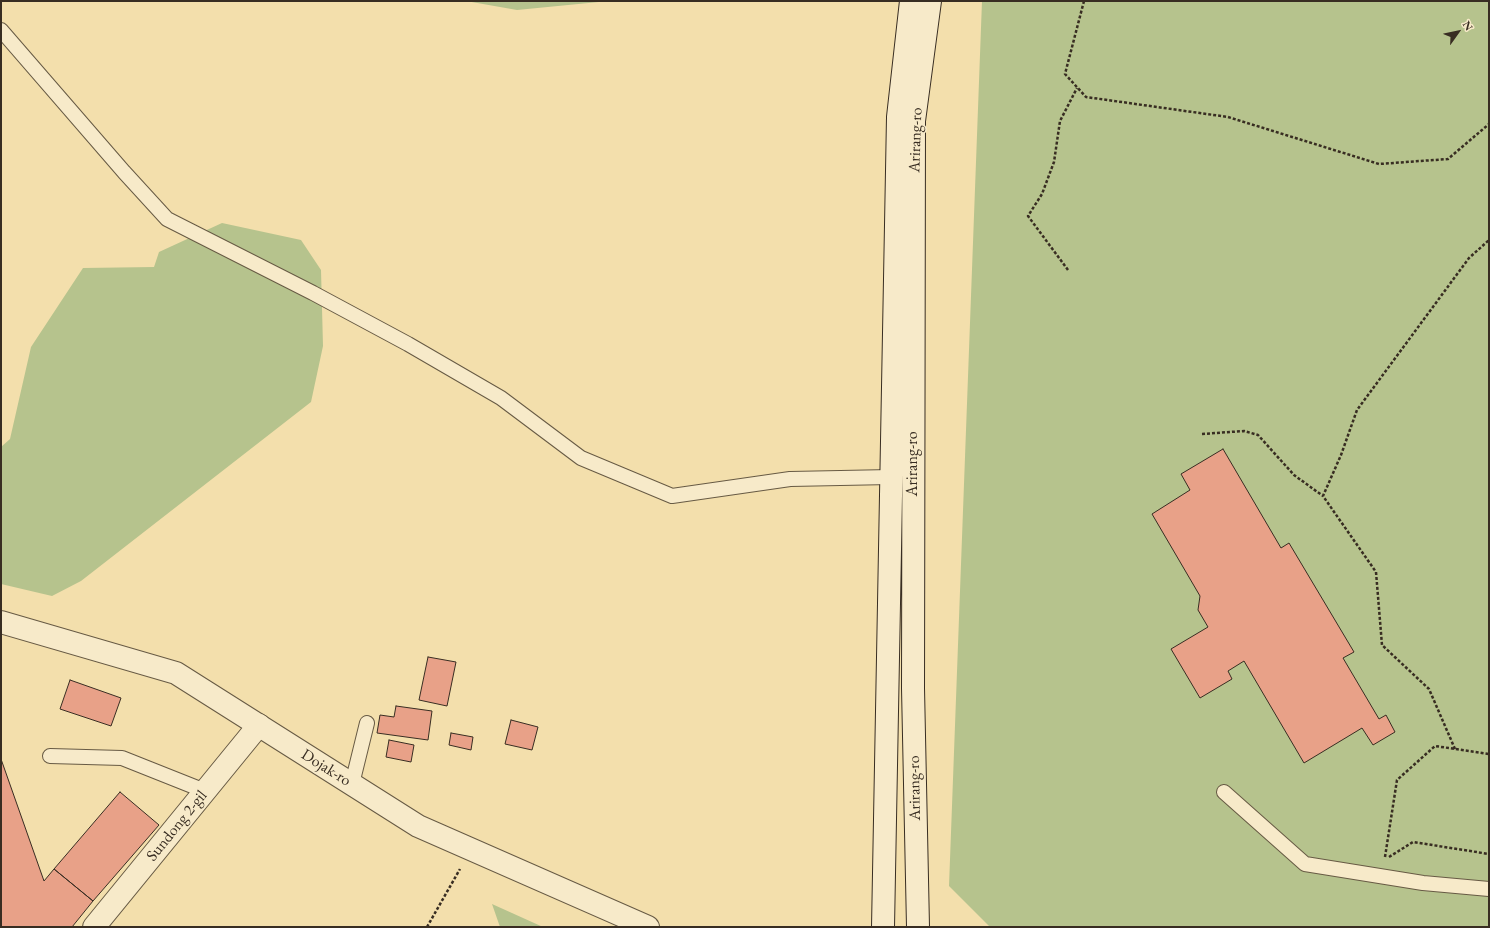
<!DOCTYPE html>
<html>
<head>
<meta charset="utf-8">
<style>
  body { margin:0 }
  #map { position:relative; width:1490px; height:928px; overflow:hidden; background:#f3dfac; font-family:"EB Garamond",serif }
  canvas { display:block }
  .frame { position:absolute; inset:0; border:2px solid #382d22; pointer-events:none }
  .north { position:absolute; left:1438px; top:12px; width:40px; height:40px; -webkit-text-stroke:3px #f7eac9; paint-order:stroke; rotate:57deg; font-size:11px; font-weight:700; line-height:16px; text-align:center; color:#382d22 }
  .north::after { content:''; display:block; margin:auto; width:14px; height:18px; background:#382d22; clip-path:polygon(50% 0,100% 100%,50% 72%,0 100%) }
</style>
</head>
<body>
<div id="map">
<canvas width="1490" height="928"></canvas>
<div class="frame"></div>
<div class="north">N</div>
</div>
<script>
const ctx = document.querySelector('canvas').getContext('2d');
ctx.lineJoin = 'round';
function fill(path, color) {
  ctx.fillStyle = color;
  ctx.fill(path, 'evenodd');
}
function poly(rows) {
  const path = new Path2D();
  for (const r of rows) {
    path.moveTo(r[0], r[1]);
    for (let i = 2; i < r.length; i += 2) path.lineTo(r[i], r[i + 1]);
  }
  return path;
}
function stroke(path, color, width, dash) {
  ctx.strokeStyle = color;
  ctx.lineWidth = width;
  ctx.lineCap = dash ? 'butt' : 'round';
  ctx.setLineDash(dash || []);
  ctx.stroke(path);
}
function write(font, color, halo, rows, align = 'center') {
  ctx.font = font + ' "EB Garamond",serif';
  ctx.lineWidth = 3;
  ctx.setLineDash([]);
  ctx.textBaseline = 'middle';
  ctx.strokeStyle = halo;
  ctx.fillStyle = color;
  for (const [text, x, y, turn = 0] of rows) {
    ctx.save();
    ctx.translate(x, y);
    ctx.rotate((+turn || 0) * Math.PI / 180);
    ctx.textAlign = isNaN(turn) ? turn : align;
    if (halo) ctx.strokeText(text, 0, 0);
    ctx.fillText(text, 0, 0);
    ctx.restore();
  }
}
const green = poly([
  [466,1,609,1,517,10],
  [982,1,1489,1,1489,927,990,927,949,886],
  [222,223,301,240,321,270,323,346,311,402,81,581,52,596,1,584,1,447,10,439,31,347,83,268,154,267,159,252],
  [492,904,543,927,500,927]
]);
const building = poly([
  [1223,449,1281,548,1289,543,1354,652,1343,658,1379,719,1386,715,1395,732,1373,745,1362,728,1304,763,1244,661,1228,671,1232,679,1200,698,1171,649,1208,627,1198,610,1200,596,1152,514,1190,490,1181,474,1223,449],
  [428,657,456,662,447,706,419,700,428,657],
  [70,680,121,698,111,726,60,709,70,680],
  [396,706,432,711,428,740,377,733,380,715,394,717,396,706],
  [511,720,538,727,532,750,505,744,511,720],
  [451,733,473,737,471,750,449,745,451,733],
  [389,740,414,745,411,762,386,757,389,740],
  [1,759,44,881,54,869,93,901,72,927,1,927,1,759],
  [120,792,159,825,93,901,54,869,120,792]
]);
const path = poly([
  [1084,1,1065,74,1086,97,1228,117,1379,164,1448,159,1489,124],
  [1068,270,1028,216,1042,194,1054,162,1060,121,1077,88],
  [1202,434,1244,431,1258,435,1294,475,1323,496],
  [1455,749,1429,689,1382,645,1376,572,1323,496,1341,455,1357,410,1469,258,1489,240],
  [1385,857,1397,780,1435,746,1489,754],
  [1389,857,1413,842,1489,854],
  [427,927,460,869]
]);
const service = poly([
  [1,30,124,172,167,219,313,293,408,344,501,398,581,458,672,496,790,479,891,477],
  [50,756,122,758,205,791],
  [352,784,367,723],
  [1224,792,1305,864,1423,883,1489,889]
]);
const minor = poly([
  [94,927,259,725]
]);
const tertiary = poly([
  [1,622,176,673,418,826,648,927]
]);
const secondary = poly([
  [883,927,898,117,911,1],
  [918,927,913,688,914,121,930,1]
]);
const streetNames = [
  ["Arirang-ro",916,140,-88],
  ["Arirang-ro",913,464,-90],
  ["Dojak-ro",326,768,32],
  ["Arirang-ro",915,788,-91],
  ["Sundong 2-gil",177,826,-51]
];
fill(green, '#b6c38d');
fill(building, '#e8a188');
stroke(building, '#382d22', 1);
stroke(service, '#675a44', 16);
stroke(minor, '#675a44', 24);
stroke(tertiary, '#675a44', 24);
stroke(secondary, '#382d22', 24);
stroke(path, '#382d22', 2.5, [3, 2]);
stroke(service, '#f7eac9', 14);
stroke(minor, '#f7eac9', 22);
stroke(tertiary, '#f7eac9', 22);
stroke(secondary, '#f7eac9', 22);
write('16px', '#382d22', '#f7eac9', streetNames);
</script>
</body>
</html>
